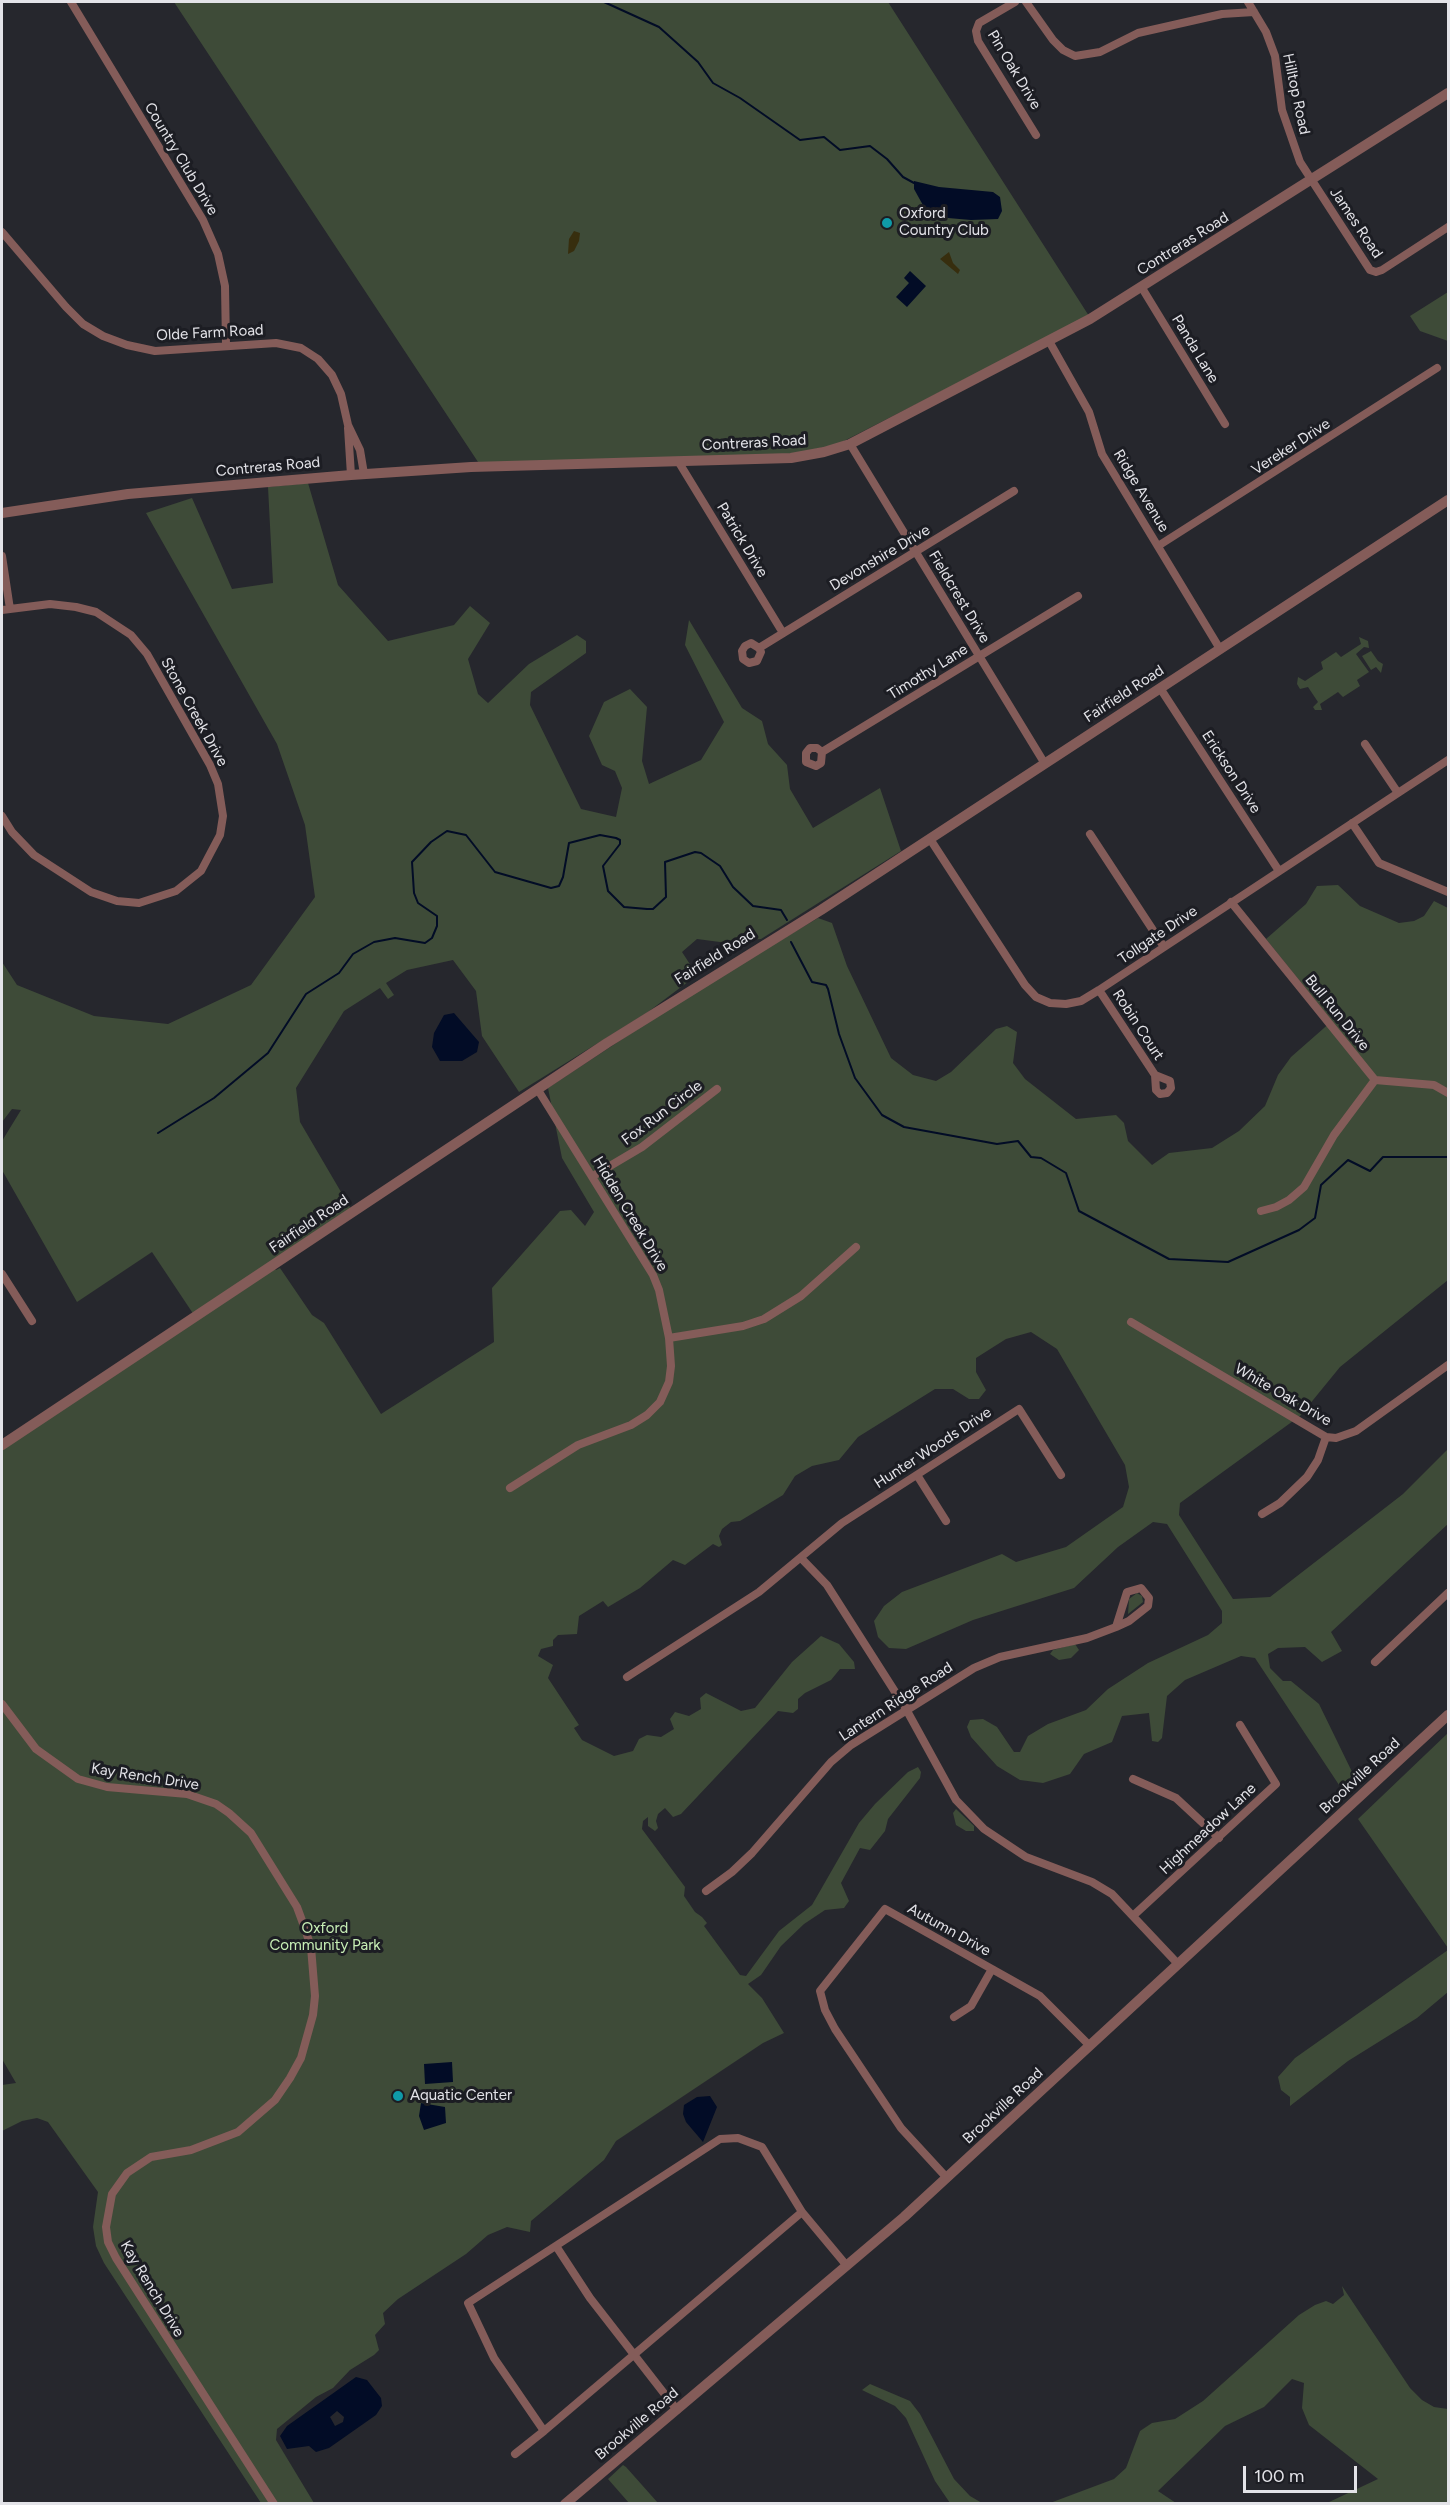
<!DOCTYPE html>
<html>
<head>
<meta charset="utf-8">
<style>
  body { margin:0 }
  #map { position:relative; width:1450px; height:2505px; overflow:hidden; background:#26272d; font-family:Figtree,sans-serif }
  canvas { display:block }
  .frame { position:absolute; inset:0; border:3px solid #e3e3e8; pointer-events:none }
  .scale { position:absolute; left:1243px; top:2466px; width:114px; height:27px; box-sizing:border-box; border:3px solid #e3e3e8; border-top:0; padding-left:8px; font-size:18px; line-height:21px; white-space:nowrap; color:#e3e3e8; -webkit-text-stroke:4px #1c1d23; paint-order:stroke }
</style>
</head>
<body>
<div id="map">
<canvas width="1450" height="2505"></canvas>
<div class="frame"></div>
<div class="scale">100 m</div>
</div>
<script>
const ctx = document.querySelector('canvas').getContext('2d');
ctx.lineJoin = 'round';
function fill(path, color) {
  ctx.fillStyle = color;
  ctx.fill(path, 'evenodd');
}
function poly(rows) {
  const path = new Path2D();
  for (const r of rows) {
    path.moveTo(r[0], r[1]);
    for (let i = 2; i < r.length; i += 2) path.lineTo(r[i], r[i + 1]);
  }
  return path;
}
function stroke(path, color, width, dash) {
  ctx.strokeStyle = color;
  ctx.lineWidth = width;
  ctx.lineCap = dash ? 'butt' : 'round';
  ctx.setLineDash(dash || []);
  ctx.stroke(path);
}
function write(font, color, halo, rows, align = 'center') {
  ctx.font = font + ' Figtree,sans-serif';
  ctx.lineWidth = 6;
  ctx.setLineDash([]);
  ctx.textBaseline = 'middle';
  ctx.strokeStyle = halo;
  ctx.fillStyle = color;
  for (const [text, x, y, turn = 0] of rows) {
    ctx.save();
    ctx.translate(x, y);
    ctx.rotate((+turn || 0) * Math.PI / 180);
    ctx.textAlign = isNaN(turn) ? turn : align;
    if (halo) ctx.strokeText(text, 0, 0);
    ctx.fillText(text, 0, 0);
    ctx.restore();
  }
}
const green = poly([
  [174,2,888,2,1089,316,838,444,794,454,480,465],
  [1448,292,1448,341,1420,331,1410,316],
  [308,483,338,585,388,641,454,625,470,606,490,623,468,659,478,694,488,703,529,664,577,635,586,641,586,653,531,692,530,705,581,809,616,817,622,788,615,771,602,765,589,736,604,702,630,689,647,707,642,761,649,784,701,760,724,722,685,645,689,620,742,708,762,721,768,744,787,765,790,789,813,828,880,788,901,851,761,939,720,942,697,939,682,952,697,975,648,1012,519,1092,482,1036,476,991,453,960,407,970,386,983,394,995,388,999,380,988,344,1011,296,1088,300,1122,351,1209,194,1315,152,1252,77,1302,2,1170,2,1141,21,1110,12,1109,2,1122,2,962,17,985,94,1016,168,1024,251,985,315,897,305,825,277,744,146,513,192,498,232,589,273,583,268,487],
  [1359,637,1368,641,1369,648,1364,647,1356,654,1369,672,1357,680,1360,686,1343,697,1338,692,1320,704,1322,710,1315,710,1313,707,1318,702,1308,687,1300,689,1297,684,1298,677,1305,681,1323,669,1321,662,1336,652,1341,657,1361,644],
  [1371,651,1378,661,1383,664,1381,673,1376,667,1371,670,1362,656],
  [1338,885,1360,906,1399,923,1414,921,1424,916,1434,901,1448,908,1448,1280,1340,1367,1300,1416,1180,1503,1179,1515,1233,1599,1270,1597,1403,1494,1448,1449,1448,1524,1331,1632,1342,1651,1322,1662,1305,1647,1278,1648,1268,1654,1270,1668,1283,1681,1291,1681,1319,1704,1356,1780,1355,1785,1343,1791,1255,1658,1241,1656,1185,1680,1167,1696,1162,1738,1158,1742,1152,1741,1149,1713,1122,1716,1112,1742,1084,1754,1070,1774,1043,1783,1020,1780,997,1766,971,1737,967,1727,970,1720,983,1719,997,1727,1014,1752,1020,1752,1028,1736,1048,1724,1086,1710,1108,1689,1148,1663,1208,1635,1222,1623,1222,1611,1167,1524,1153,1522,1118,1547,1074,1588,973,1620,906,1649,889,1648,878,1637,874,1621,884,1606,902,1592,1002,1554,1016,1562,1066,1547,1123,1507,1129,1487,1125,1465,1057,1349,1031,1332,1006,1339,976,1358,976,1372,986,1390,979,1399,969,1399,953,1389,935,1389,858,1437,839,1460,812,1466,795,1476,783,1495,740,1521,731,1522,722,1529,719,1536,722,1545,719,1547,713,1544,685,1565,673,1560,640,1588,608,1607,603,1601,579,1616,577,1634,558,1635,553,1640,553,1646,541,1649,538,1656,553,1665,548,1678,579,1725,574,1728,582,1740,614,1756,633,1751,639,1739,647,1735,661,1737,674,1729,670,1719,675,1712,689,1716,701,1709,700,1698,706,1693,741,1711,755,1708,792,1662,821,1636,839,1644,854,1662,855,1669,840,1669,831,1680,805,1693,798,1699,798,1709,793,1713,778,1711,681,1814,673,1817,665,1808,658,1814,656,1821,658,1828,655,1831,648,1826,648,1817,643,1821,642,1829,685,1887,684,1896,695,1912,702,1917,707,1923,704,1926,740,1975,746,1976,779,1931,812,1905,859,1823,875,1804,908,1772,918,1767,921,1772,920,1778,888,1819,885,1831,870,1850,860,1848,841,1883,849,1901,844,1908,825,1910,804,1924,781,1946,761,1975,748,1984,762,1998,784,2033,763,2043,616,2141,604,2160,531,2221,530,2232,507,2227,488,2235,466,2254,398,2299,383,2313,385,2324,375,2335,379,2350,374,2355,350,2370,333,2388,316,2397,277,2429,276,2440,314,2503,261,2503,104,2263,96,2246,93,2227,98,2192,48,2122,37,2118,22,2121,2,2131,2,2085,16,2083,2,2059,2,1445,273,1267,276,1270,280,1268,312,1315,324,1323,381,1414,494,1342,492,1288,560,1211,571,1210,585,1226,594,1212,562,1158,548,1088,700,988,818,918,832,923,847,966,891,1058,913,1075,936,1081,951,1072,996,1029,1007,1026,1017,1032,1013,1063,1025,1079,1076,1119,1116,1115,1124,1123,1128,1141,1152,1165,1169,1153,1212,1148,1239,1131,1265,1106,1278,1075,1291,1057,1332,1021,1266,939,1306,904,1317,886],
  [1137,1593,1142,1596,1143,1602,1128,1614,1129,1599],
  [1075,1644,1079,1650,1071,1658,1059,1660,1050,1654,1053,1650],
  [1448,1733,1448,1948,1358,1819],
  [956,1809,974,1826,974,1831,966,1831,956,1825,953,1813],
  [1448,1950,1448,1992,1417,2018,1348,2061,1290,2106,1290,2097,1281,2090,1278,2077,1295,2058],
  [1342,2286,1410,2388,1422,2400,1434,2407,1448,2409,1448,2503,1327,2503,1378,2479,1309,2425,1302,2408,1304,2383,1292,2379,1264,2407,1225,2426,1158,2491,1176,2503,1050,2503,1114,2479,1126,2468,1140,2431,1152,2423,1175,2419,1203,2401,1299,2315,1315,2305,1326,2301,1333,2304,1344,2295],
  [870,2384,910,2401,920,2414,954,2479,970,2496,982,2503,950,2503,935,2481,906,2418,895,2406,862,2390],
  [623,2465,626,2467,658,2503,629,2503,608,2479]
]);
const sand = poly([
  [574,231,580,233,579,241,574,251,568,254,569,239],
  [949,252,953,263,960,270,958,274,940,259]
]);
const water = poly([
  [914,181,939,187,993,192,1000,197,1002,211,998,219,971,220,948,218,924,207,914,189],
  [910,271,926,286,907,307,896,297,909,283,904,278],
  [454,1013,479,1042,477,1052,462,1061,440,1061,432,1047,434,1033,444,1015],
  [452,2062,453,2082,425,2084,424,2064],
  [710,2096,717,2107,703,2142,686,2122,683,2114,684,2105,697,2097],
  [421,2103,445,2107,446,2123,424,2130,419,2116],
  [356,2377,367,2380,381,2398,382,2406,376,2415,329,2448,316,2452,309,2446,287,2449,280,2436,287,2426],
  [337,2411,344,2417,343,2422,335,2426,330,2417]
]);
const stream = poly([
  [604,2,659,27,698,62,713,83,740,98,800,140,824,137,840,150,870,146,887,159,903,177,914,183],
  [791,942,812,982,826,985,828,989,839,1034,855,1078,882,1115,904,1127,997,1144,1018,1141,1031,1157,1041,1158,1066,1173,1079,1211,1169,1259,1228,1262,1299,1230,1315,1218,1321,1185,1348,1160,1370,1171,1383,1157,1448,1157],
  [158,1133,214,1098,268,1053,306,994,339,973,353,954,374,942,395,938,425,943,432,938,437,926,437,916,418,903,414,893,412,862,431,842,447,831,466,835,495,872,551,888,559,886,563,877,569,843,600,835,616,838,620,840,620,844,603,866,608,891,624,907,647,909,653,909,666,897,665,862,695,852,701,853,720,866,733,887,753,906,781,910,787,920]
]);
const minor = poly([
  [71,2,203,220,218,254,225,286,226,345],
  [1015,2,979,23,976,31,978,41,1036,135],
  [1026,2,1053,40,1063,50,1075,56,1100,52,1138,33,1222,14,1254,12],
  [1248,2,1266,32,1275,56,1282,110,1300,162,1370,270,1376,272,1382,270,1448,227],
  [2,232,66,307,83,324,103,336,127,345,155,351,276,343,301,348,318,359,332,375,341,394,348,425,360,450,364,474],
  [1142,288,1225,424],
  [1049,341,1089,412,1102,454,1220,649],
  [348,428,351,475],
  [850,444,1045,764],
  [678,461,783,633],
  [1158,546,1437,368],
  [2,556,10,609],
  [2,610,50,604,76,607,96,612,131,635,147,654,210,765,218,784,223,816,220,835,201,871,176,891,139,903,117,901,91,892,34,855,12,832,2,816],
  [759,648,761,652,757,661,749,663,743,659,742,651,745,646,751,643,759,648,1014,491],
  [1160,688,1279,871],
  [1365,744,1398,793],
  [822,752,821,763,816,766,806,762,806,753,810,748,817,748,822,752,1078,596],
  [1352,823,1379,863,1448,892],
  [1090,834,1164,947],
  [930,839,1025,985,1036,997,1050,1003,1066,1004,1081,1001,1099,990,1448,760],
  [1231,902,1375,1080,1434,1085,1448,1093],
  [1099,990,1155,1075,1156,1090,1160,1094,1167,1093,1171,1088,1170,1081,1155,1075],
  [593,1176,642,1147,717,1089],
  [1261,1211,1276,1207,1289,1200,1304,1187,1334,1135,1375,1080],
  [2,1274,32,1321],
  [1131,1322,1326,1437,1336,1438,1356,1431,1448,1365],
  [669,1338,743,1326,764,1319,801,1296,856,1247],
  [917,1475,946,1521],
  [510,1488,578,1445,631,1425,647,1415,660,1402,669,1382,671,1366,669,1338,659,1290,653,1275,538,1090],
  [1262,1514,1280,1503,1307,1477,1318,1460,1326,1437],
  [801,1558,827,1585,906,1709,956,1800,984,1829,1026,1857,1092,1882,1112,1894,1178,1964],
  [1375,1662,1448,1593],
  [627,1677,759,1592,842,1523,1019,1409,1061,1475],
  [2,1704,36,1749,78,1779,107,1787,187,1794,216,1804,229,1813,251,1833,297,1907,304,1926,311,1947,315,1996,313,2015,301,2058,290,2078,275,2100,238,2132,191,2150,151,2157,127,2173,112,2194,106,2227,108,2242,116,2258,274,2504],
  [1133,1779,1176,1798,1219,1838],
  [706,1891,732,1872,752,1853,831,1762,851,1745,974,1668,1000,1657,1087,1638,1116,1627,1129,1621,1148,1606,1149,1598,1141,1588,1127,1592,1116,1627],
  [1134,1915,1276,1784,1240,1725],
  [954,2017,971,2006,992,1969],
  [947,2178,901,2128,835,2029,825,2010,820,1991,885,1909,1040,1996,1090,2046],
  [556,2246,590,2298,677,2410],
  [544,2431,802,2212],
  [515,2454,544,2431,494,2358,468,2303,720,2139,738,2138,762,2147,802,2212,847,2266]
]);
const tertiary = poly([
  [2,513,128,494,351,475,471,467,791,458,824,452,850,444,1090,319,1448,93],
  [2,1445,607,1043,821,910,1448,500],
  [565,2504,904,2217,1448,1715]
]);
const markers = [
  [887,223,6,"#0f9aa8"],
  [398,2096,6,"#0f9aa8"]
];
const streetNames = [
  ["Pin Oak Drive",1014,70,59],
  ["Hilltop Road",1296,94,78],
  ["Country Club Drive",181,159,59],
  ["James Road",1356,223,56],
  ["Contreras Road",1183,244,-32],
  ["Olde Farm Road",210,333,-3],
  ["Panda Lane",1195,349,59],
  ["Contreras Road",754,443,-3],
  ["Vereker Drive",1291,447,-33],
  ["Contreras Road",268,467,-5],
  ["Ridge Avenue",1141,491,59],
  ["Patrick Drive",742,540,59],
  ["Devonshire Drive",880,558,-31],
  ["Fieldcrest Drive",959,597,59],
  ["Timothy Lane",928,672,-32],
  ["Fairfield Road",1124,694,-33],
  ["Stone Creek Drive",194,712,61],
  ["Erickson Drive",1231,772,57],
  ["Tollgate Drive",1158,935,-34],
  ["Fairfield Road",715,957,-32],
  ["Bull Run Drive",1337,1013,51],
  ["Robin Court",1138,1025,57],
  ["Fox Run Circle",662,1113,-37],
  ["Hidden Creek Drive",630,1214,59],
  ["Fairfield Road",309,1224,-34],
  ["White Oak Drive",1283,1395,30],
  ["Hunter Woods Drive",933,1448,-33],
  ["Lantern Ridge Road",896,1702,-33],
  ["Brookville Road",1360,1776,-43],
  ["Kay Rench Drive",145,1777,9],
  ["Highmeadow Lane",1208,1829,-43],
  ["Autumn Drive",949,1930,29],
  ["Brookville Road",1003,2106,-43],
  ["Kay Rench Drive",152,2289,59],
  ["Brookville Road",637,2424,-40]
];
const poiNames = [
  ["Oxford",899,214],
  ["Country Club",899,231],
  ["Aquatic Center",410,2096]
];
const parkNames = [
  ["Oxford",325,1929],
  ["Community Park",325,1946]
];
fill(green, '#3e4b38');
fill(sand, '#372e0e');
fill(water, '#020c26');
stroke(stream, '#020c26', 2);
stroke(minor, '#845c59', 8);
stroke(tertiary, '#845c59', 10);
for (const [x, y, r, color] of markers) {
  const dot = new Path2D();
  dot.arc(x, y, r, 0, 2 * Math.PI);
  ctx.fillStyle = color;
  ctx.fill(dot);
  stroke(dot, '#1c1d23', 2);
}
write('15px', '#e3e3e8', '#1c1d23', streetNames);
write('15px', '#e3e3e8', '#1c1d23', poiNames, 'left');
write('15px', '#c8efb6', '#1c1d23', parkNames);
</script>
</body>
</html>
